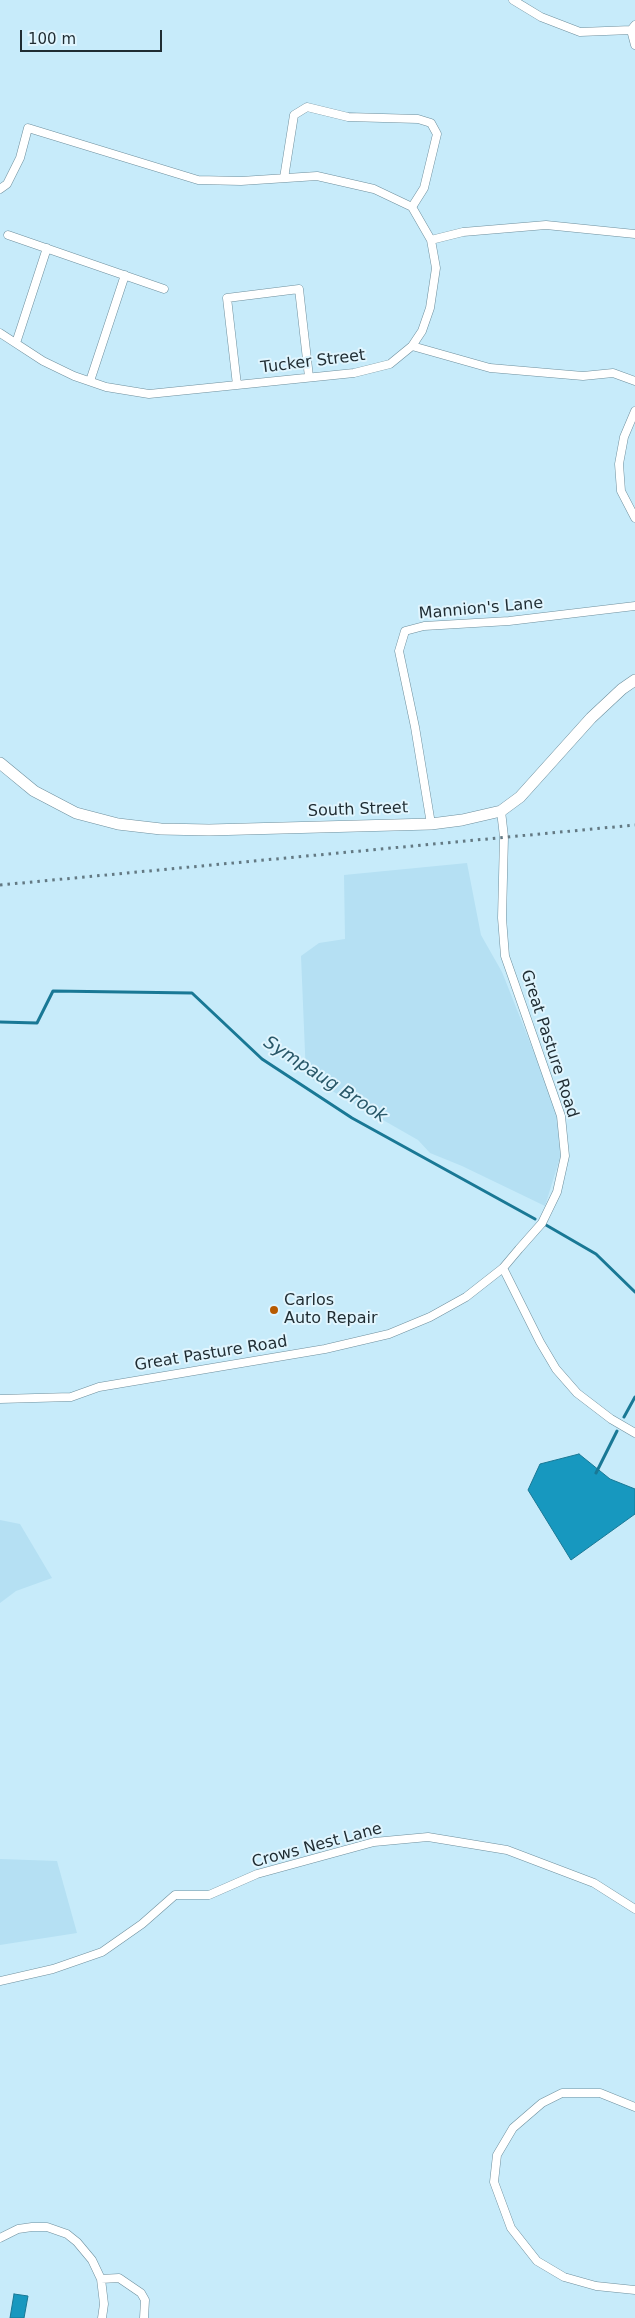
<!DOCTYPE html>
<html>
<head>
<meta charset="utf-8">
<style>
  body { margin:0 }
  #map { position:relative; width:635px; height:2318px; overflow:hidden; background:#c7ebfa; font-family:"DejaVu Sans",sans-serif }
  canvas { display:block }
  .scale { position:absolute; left:20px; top:30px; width:142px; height:22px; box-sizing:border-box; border:2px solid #1f2c32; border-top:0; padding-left:6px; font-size:15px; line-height:18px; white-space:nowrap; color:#1f2c32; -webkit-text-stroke:4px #e0f5fe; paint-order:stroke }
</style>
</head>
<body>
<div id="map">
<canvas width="635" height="2318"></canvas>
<div class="scale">100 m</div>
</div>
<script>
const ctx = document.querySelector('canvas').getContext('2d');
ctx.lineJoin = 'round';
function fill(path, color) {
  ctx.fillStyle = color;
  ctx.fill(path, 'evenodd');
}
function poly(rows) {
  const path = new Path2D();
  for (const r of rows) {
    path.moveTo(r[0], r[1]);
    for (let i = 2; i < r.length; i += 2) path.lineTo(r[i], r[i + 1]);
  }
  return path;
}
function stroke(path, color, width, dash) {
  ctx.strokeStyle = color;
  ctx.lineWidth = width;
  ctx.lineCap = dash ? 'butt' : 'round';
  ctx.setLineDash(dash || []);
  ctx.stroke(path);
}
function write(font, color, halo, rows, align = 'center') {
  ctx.font = font + ' "DejaVu Sans",sans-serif';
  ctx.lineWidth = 4;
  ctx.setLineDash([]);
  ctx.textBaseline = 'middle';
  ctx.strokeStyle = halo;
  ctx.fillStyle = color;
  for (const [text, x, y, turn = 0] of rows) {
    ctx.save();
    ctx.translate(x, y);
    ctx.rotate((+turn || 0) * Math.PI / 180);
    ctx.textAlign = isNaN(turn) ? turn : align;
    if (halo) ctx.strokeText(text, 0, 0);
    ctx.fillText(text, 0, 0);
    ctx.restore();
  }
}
const built = poly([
  [467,863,481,935,502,972,558,1113,563,1148,545,1206,462,1166,430,1153,418,1140,306,1076,301,956,319,943,345,939,344,875],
  [0,1520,20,1524,52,1578,16,1591,0,1603],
  [0,1859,57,1861,77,1933,0,1945]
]);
const water = poly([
  [579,1454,610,1479,635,1489,635,1514,571,1560,528,1490,540,1464,579,1454],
  [14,2294,28,2296,24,2318,10,2318,14,2294]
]);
const stream = poly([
  [0,1022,37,1023,53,991,192,993,262,1059,352,1118,535,1219],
  [546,1225,596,1254,635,1292],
  [624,1417,635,1397],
  [596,1473,617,1431]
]);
const minor = poly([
  [513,0,541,17,580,32,631,30],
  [635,25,631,30,635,45],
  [284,178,294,115,307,107,348,117,418,119,431,123,437,134,424,188,412,207],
  [0,189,7,184,20,158,28,128,198,180,241,181,317,176,374,189,412,207,431,240,436,268,430,308,422,331,412,346,390,364,354,373,149,394,106,387,74,376,43,361,0,333],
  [8,235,164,289],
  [431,240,463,232,546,225,635,234],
  [16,343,47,248],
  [412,346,490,368,583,376,613,373,635,381],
  [90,381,125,275],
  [237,385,227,298,299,289,309,377],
  [635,411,624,437,619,464,621,491,635,518],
  [431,824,415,727,399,651,405,631,424,626,509,621,635,606],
  [503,1268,540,1342,556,1369,577,1393,611,1419,635,1433],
  [0,1399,71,1397,99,1387,325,1349,389,1334,430,1317,466,1297,503,1268,519,1249,542,1223,557,1192,565,1156,561,1116,505,956,502,918,504,837,501,811],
  [0,1981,53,1969,102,1952,142,1924,175,1895,209,1895,257,1874,374,1842,428,1837,507,1850,594,1883,635,1909],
  [635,2107,600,2093,562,2093,542,2103,513,2128,497,2155,494,2182,511,2228,537,2261,564,2277,596,2286,635,2290],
  [0,2238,18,2229,32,2227,47,2227,67,2234,77,2242,92,2260,101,2279,104,2304,102,2318],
  [101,2279,119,2278,141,2293,145,2300,144,2318]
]);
const secondary = poly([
  [0,763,34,791,76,813,118,824,161,829,209,830,431,824,462,820,501,811,520,797,591,718,622,689,635,680]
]);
const rail = poly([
  [0,885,635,825]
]);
const markers = [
  [274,1310,5,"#b75a01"]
];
const streetNames = [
  ["Tucker Street",313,362,-7],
  ["Mannion's Lane",481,609,-5],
  ["South Street",358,810,-2],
  ["Great Pasture Road",549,1044,72],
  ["Great Pasture Road",211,1354,-9],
  ["Crows Nest Lane",317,1846,-15]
];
const poiNames = [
  ["Carlos",284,1301],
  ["Auto Repair",284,1319]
];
const waterNames = [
  ["Sympaug Brook",325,1080,33]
];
fill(built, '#b5e0f3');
fill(water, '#1798bf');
stroke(water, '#197895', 1);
stroke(stream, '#197895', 3);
stroke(minor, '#6e8f9d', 9);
stroke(secondary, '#6e8f9d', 12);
stroke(minor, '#fff', 8);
stroke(secondary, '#fff', 11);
stroke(rail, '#637983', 3, [2.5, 5]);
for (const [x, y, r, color] of markers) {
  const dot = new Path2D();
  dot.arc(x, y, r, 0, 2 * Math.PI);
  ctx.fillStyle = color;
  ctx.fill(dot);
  stroke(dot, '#e0f5fe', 2);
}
write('16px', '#1f2c32', '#e0f5fe', streetNames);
write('16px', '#1f2c32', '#e0f5fe', poiNames, 'left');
write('italic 18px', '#295869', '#e0f5fe', waterNames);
</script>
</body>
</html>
